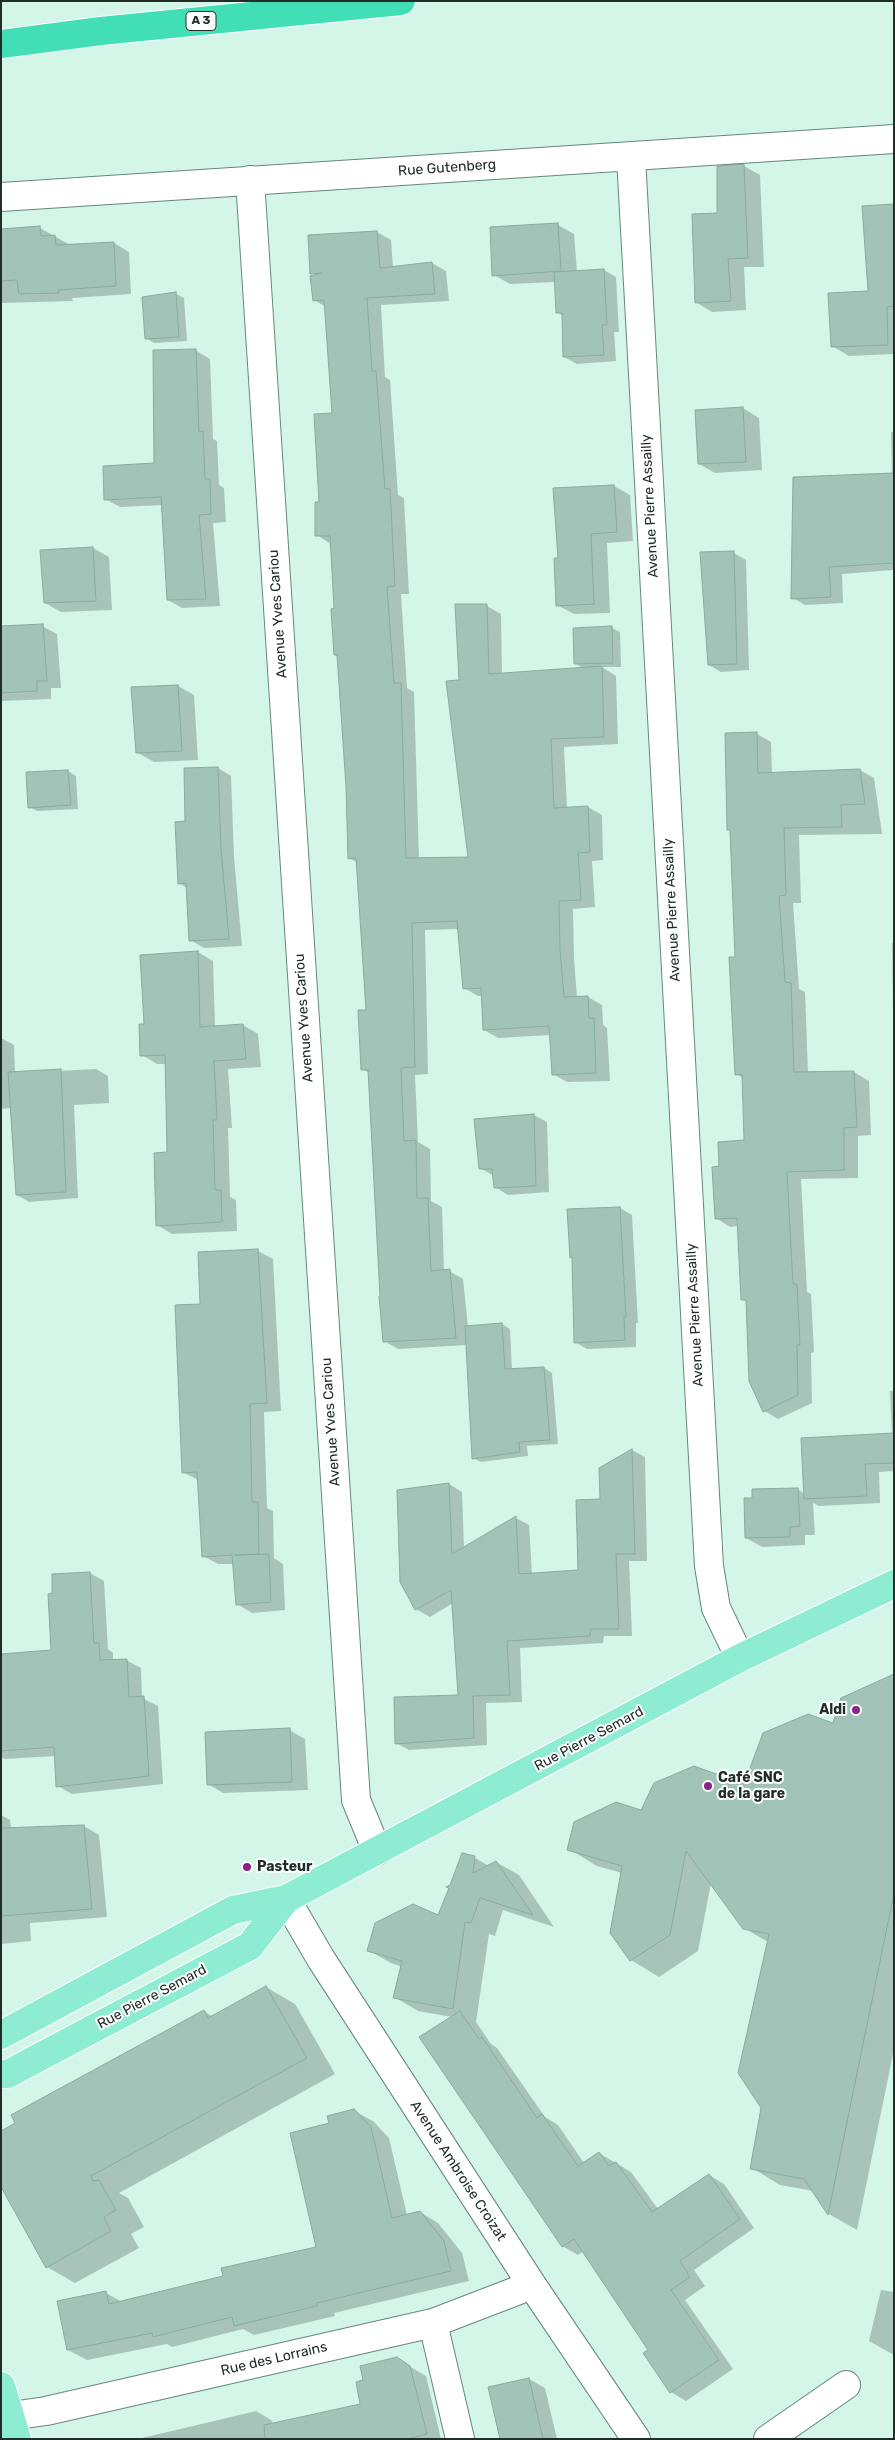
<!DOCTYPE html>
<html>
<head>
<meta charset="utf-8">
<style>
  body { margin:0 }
  #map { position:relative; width:895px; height:2440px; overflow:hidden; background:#d3f6e9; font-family:Rubik,sans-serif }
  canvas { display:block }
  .frame { position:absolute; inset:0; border:2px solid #202d28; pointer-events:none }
</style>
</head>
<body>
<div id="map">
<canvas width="895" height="2440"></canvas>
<div class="frame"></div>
</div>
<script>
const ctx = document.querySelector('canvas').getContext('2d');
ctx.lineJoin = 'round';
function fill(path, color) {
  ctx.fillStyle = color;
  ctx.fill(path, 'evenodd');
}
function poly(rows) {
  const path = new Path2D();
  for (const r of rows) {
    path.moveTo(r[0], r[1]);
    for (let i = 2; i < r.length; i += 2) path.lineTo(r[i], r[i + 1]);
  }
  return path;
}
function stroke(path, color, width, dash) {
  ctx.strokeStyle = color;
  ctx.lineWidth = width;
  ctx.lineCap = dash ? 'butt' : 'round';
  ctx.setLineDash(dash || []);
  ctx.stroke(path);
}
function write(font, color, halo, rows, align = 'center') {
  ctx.font = font + ' Rubik,sans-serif';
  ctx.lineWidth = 4;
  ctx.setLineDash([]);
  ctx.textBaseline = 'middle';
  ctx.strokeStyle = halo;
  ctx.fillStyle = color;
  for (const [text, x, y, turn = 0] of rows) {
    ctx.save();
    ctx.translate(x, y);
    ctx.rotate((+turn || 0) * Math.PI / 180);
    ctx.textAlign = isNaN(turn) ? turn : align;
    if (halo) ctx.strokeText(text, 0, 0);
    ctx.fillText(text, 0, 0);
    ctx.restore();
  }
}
const shadow = poly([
  [744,166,760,175,764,267,744,267,746,310,712,312,696,302,718,214],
  [558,225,574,234,577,272,604,270,616,277,619,332,614,332,616,361,577,364,564,357,563,316,557,312,556,282,510,284,494,275],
  [40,228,70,245,114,243,129,252,131,294,72,298,73,301,1,303,1,230],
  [377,232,391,240,393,267,432,263,446,271,449,301,381,305,385,377,390,380,398,495,404,498,409,594,401,594,407,688,414,692,419,859,469,858,461,681,487,606,501,614,502,674,584,669,575,663,612,628,620,632,621,667,602,667,616,676,618,744,564,747,567,808,588,807,602,815,603,860,592,861,595,907,573,909,574,958,577,998,588,997,602,1005,603,1025,607,1028,610,1081,567,1082,553,1074,550,1035,498,1038,484,1030,483,996,478,996,464,988,459,929,425,930,428,1074,415,1075,418,1142,430,1149,431,1201,442,1207,444,1271,449,1271,463,1279,468,1327,502,1324,510,1329,512,1370,544,1368,552,1373,558,1444,527,1446,528,1456,481,1462,473,1458,467,1345,398,1349,384,1341,369,1073,363,1069,367,1011,358,863,349,858,347,785,339,657,335,655,336,610,331,544,317,535,333,415,326,307,314,300,316,276,311,273],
  [176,294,184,298,187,341,154,343,146,338],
  [894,296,894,354,849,356,832,346],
  [195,350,210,359,213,439,217,441,219,485,224,488,226,522,213,523,220,606,182,608,168,600,163,505,120,507,105,499,155,465],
  [743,408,759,418,762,470,715,473,699,464],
  [891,432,894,432,894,580,893,570,842,574,843,603,805,605,793,598,892,474],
  [614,486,630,495,633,541,607,543,610,613,574,614,557,605,559,559],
  [93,548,109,557,112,610,61,612,45,603],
  [734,553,746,560,749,670,721,672,709,665],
  [42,626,57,634,61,688,51,688,51,699,1,701,1,628],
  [178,686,194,695,198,760,154,762,138,753],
  [757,734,771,742,772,774,860,770,874,778,882,834,799,835,801,903,793,903,799,989,805,992,808,1073,854,1072,869,1081,871,1135,858,1136,858,1178,801,1179,807,1292,811,1294,814,1352,811,1353,812,1403,778,1419,764,1411,747,1302,742,1299,738,1226,730,1227,716,1218,721,1167,745,1142,743,1078,736,1074,736,958,731,831,728,829],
  [218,768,231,776,234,857,242,946,204,948,190,940,187,888,179,883,187,822],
  [68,771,76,776,78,809,37,811,29,807],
  [892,943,894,943,894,1012,893,1012],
  [198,952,213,961,215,1027,243,1025,258,1034,261,1067,228,1069,232,1128,228,1128,230,1197,236,1200,237,1231,172,1234,157,1225,168,1153,166,1064,157,1064,142,1055,145,1025],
  [1,1038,14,1045,15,1073,96,1069,108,1076,109,1103,74,1105,78,1198,29,1202,17,1195,11,1108,1,1109],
  [534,1115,547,1122,549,1192,508,1195,495,1187,494,1176,480,1168,476,1120],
  [620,1208,632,1215,638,1323,636,1323,636,1347,587,1349,575,1342,573,1258,571,1257],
  [258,1251,273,1259,281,1411,264,1412,267,1508,273,1511,274,1558,283,1564,285,1610,252,1613,237,1604,234,1564,218,1564,203,1556,198,1480,183,1472,202,1305],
  [890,1391,894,1391,894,1471,879,1472,880,1503,819,1506,813,1503,815,1535,805,1535,805,1545,762,1547,746,1538,797,1489,805,1494,892,1434],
  [632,1450,645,1457,647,1561,629,1561,632,1636,604,1636,603,1643,520,1648,522,1702,486,1703,487,1745,409,1750,396,1743,460,1696,453,1603,430,1617,416,1609,449,1484,462,1492,464,1548,516,1518,529,1525,532,1574,579,1571,601,1500],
  [90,1573,104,1581,108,1649,113,1653,113,1661,126,1660,141,1668,142,1698,158,1706,163,1784,72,1794,58,1786,56,1756,4,1759,1,1757,1,1655,52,1651],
  [894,1686,894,2049,857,2230,829,2214,814,2191,780,2185,752,2168,763,2108,768,1942,744,1928,711,1883,698,1951,659,1977,631,1960,622,1873,597,1866,569,1849,642,1812,745,1785],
  [289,1730,305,1739,308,1790,223,1793,208,1784],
  [1,1815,10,1820,11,1829,84,1826,99,1835,107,1917,30,1923,31,1941,1,1944],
  [475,1858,489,1866,496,1862,519,1875,554,1927,503,1910,495,1936,489,1934,476,2022,491,2044,497,2048,545,2117,558,2125,584,2163,599,2153,631,2172,658,2209,709,2175,724,2184,754,2228,694,2270,705,2286,685,2300,733,2369,686,2401,671,2392,650,2350,584,2251,578,2255,562,2246,452,2017,418,2011,394,1997,402,1967,391,1963,368,1950,439,1916],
  [266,1987,295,2004,335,2074,119,2193,128,2198,144,2227,131,2234,139,2248,75,2283,47,2267,16,2123,204,2011,213,2017],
  [354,2111,373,2121,389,2138,407,2215,420,2212,438,2223,462,2253,469,2281,334,2313,335,2316,254,2335,243,2329,172,2347,167,2344,87,2360,68,2350,106,2293,122,2302,224,2277,317,2248,330,2124],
  [881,2290,894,2292,894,2355,869,2341],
  [397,2359,426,2376,441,2439,138,2439,256,2411,271,2420,273,2424,361,2405,365,2381],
  [529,2379,545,2388,557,2439,502,2439]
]);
const building = poly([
  [744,164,748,258,728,259,731,301,695,303,692,214,717,213,717,166,744,164],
  [894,204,894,306,887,307,888,345,831,347,828,293,868,291,862,206,894,204],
  [558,223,561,271,492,276,490,227,558,223],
  [40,226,41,236,55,235,56,245,114,242,116,286,58,290,59,293,19,294,17,280,1,281,1,229,40,226],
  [377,231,380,268,432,262,435,294,367,298,372,371,376,371,385,489,390,489,395,586,387,587,394,683,401,683,406,858,468,857,446,681,459,680,455,604,487,604,489,674,602,666,604,737,551,739,554,808,588,806,590,852,578,853,581,900,559,901,560,949,564,997,588,996,589,1018,594,1018,596,1073,552,1075,549,1026,483,1030,481,988,463,989,457,921,412,923,415,1067,401,1068,404,1141,416,1140,417,1198,428,1198,431,1271,450,1269,456,1338,383,1342,379,1296,380,1296,368,1070,361,1070,358,1010,366,1010,356,858,348,859,346,786,337,655,334,655,331,609,334,608,330,536,315,536,315,502,319,502,314,414,332,413,324,300,313,301,310,276,322,273,310,274,308,235,377,231],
  [604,269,607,325,602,325,604,355,563,357,562,313,556,313,554,272,604,269],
  [176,292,179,337,145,339,142,297,176,292],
  [196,349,199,432,203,431,205,479,210,479,211,514,199,515,206,599,167,600,161,497,104,500,103,466,154,463,153,350,196,349],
  [743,407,746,462,698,464,695,410,743,407],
  [894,473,894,563,829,567,831,597,791,599,793,477,894,473],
  [614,485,617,532,591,534,594,604,556,606,554,558,558,558,553,488,614,485],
  [93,547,96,601,44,603,40,550,93,547],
  [734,551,737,664,708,665,700,552,734,551],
  [43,624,47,681,37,681,37,691,1,693,1,626,43,624],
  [612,626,613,663,574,664,573,628,612,626],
  [178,685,182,751,136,753,131,687,178,685],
  [757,732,758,773,860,769,865,804,841,805,842,827,784,828,786,895,779,896,785,982,791,983,794,1072,854,1071,857,1127,844,1128,844,1170,787,1172,793,1284,797,1284,800,1345,797,1345,798,1395,763,1412,749,1381,746,1300,741,1300,737,1218,715,1219,712,1167,719,1166,718,1142,744,1140,742,1074,735,1075,729,957,735,957,730,830,727,830,725,733,757,732],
  [218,767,221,849,229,939,189,941,186,883,178,884,175,822,185,821,184,768,218,767],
  [68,770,71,805,28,808,26,772,68,770],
  [198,951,200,1027,243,1024,246,1059,214,1061,217,1120,213,1120,215,1190,221,1190,222,1222,156,1226,154,1153,167,1152,165,1055,140,1056,139,1024,144,1024,140,955,198,951],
  [61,1069,66,1192,16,1195,8,1072,61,1069],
  [534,1114,536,1186,494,1188,492,1169,479,1169,474,1119,534,1114],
  [620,1207,626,1317,624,1317,625,1340,574,1343,572,1257,570,1258,567,1209,620,1207],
  [258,1249,267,1403,250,1404,252,1502,258,1502,259,1554,235,1555,269,1554,271,1602,236,1605,232,1555,202,1557,197,1472,182,1473,175,1305,200,1304,198,1252,258,1249],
  [502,1323,505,1369,544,1367,550,1440,519,1442,520,1452,472,1459,465,1326,502,1323],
  [894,1433,894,1463,865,1464,867,1496,804,1499,801,1438,894,1433],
  [632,1449,635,1554,616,1554,619,1629,591,1629,590,1636,507,1641,510,1695,473,1696,474,1738,395,1744,394,1697,458,1695,451,1590,415,1610,400,1582,397,1490,449,1483,452,1554,516,1516,519,1574,578,1570,576,1500,600,1499,599,1468,632,1449],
  [798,1488,800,1526,790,1527,790,1537,745,1538,744,1498,752,1498,752,1489,798,1488],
  [90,1572,94,1643,99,1643,100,1660,127,1659,129,1697,144,1696,149,1776,56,1787,54,1747,1,1751,1,1654,51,1650,48,1594,52,1593,52,1574,90,1572],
  [894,1674,894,1893,828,2215,804,2179,750,2169,761,2108,738,2073,769,1934,743,1929,686,1851,670,1935,630,1961,610,1933,622,1866,567,1850,574,1822,616,1802,641,1810,654,1783,694,1766,744,1784,763,1733,808,1714,833,1723,841,1698,894,1674],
  [290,1728,292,1782,207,1785,205,1732,290,1728],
  [84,1825,92,1909,1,1916,1,1828,84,1825],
  [462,1853,475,1856,473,1873,496,1861,533,1915,480,1898,471,1923,465,1922,453,2009,393,1998,402,1961,367,1951,375,1923,413,1904,438,1915,449,1888,446,1887,450,1885,462,1853],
  [266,1986,307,2058,91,2176,93,2181,99,2180,116,2210,104,2217,111,2231,46,2268,1,2187,1,2131,15,2123,11,2115,204,2010,208,2018,266,1986],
  [460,2011,479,2039,482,2037,537,2118,542,2114,578,2166,599,2152,609,2166,616,2162,652,2212,709,2174,740,2219,680,2261,690,2277,671,2290,719,2360,670,2393,643,2353,648,2350,574,2239,562,2247,419,2037,460,2011],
  [354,2109,371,2127,392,2218,420,2211,444,2241,451,2271,317,2303,317,2306,234,2326,232,2317,153,2337,152,2333,67,2350,57,2301,106,2291,109,2304,223,2276,221,2268,316,2247,290,2133,329,2123,327,2116,354,2109],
  [397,2357,410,2366,427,2434,407,2439,265,2439,264,2425,360,2404,356,2382,363,2380,360,2366,397,2357],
  [529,2378,543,2439,500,2439,488,2387,529,2378]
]);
const minor = poly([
  [631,157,709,1566,716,1608,740,1658],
  [250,180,356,1800,377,1851],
  [1,197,894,139],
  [286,1899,321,1959,532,2285,636,2439],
  [433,2323,460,2439],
  [11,2416,46,2411,433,2323,532,2285],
  [768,2439,846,2385]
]);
const major = poly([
  [1,2035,233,1910,286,1899,740,1658,894,1584],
  [1,2074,8,2074,34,2060,250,1946,286,1899],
  [1,2386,17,2439]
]);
const highway = poly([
  [1,44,101,31,401,1]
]);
const markers = [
  [856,1710,5,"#88238b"],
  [708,1786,5,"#88238b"],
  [247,1867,5,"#88238b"]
];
const shields = [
  [201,21,30]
];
const shieldNames = [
  ["A 3",201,21]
];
const streetNames = [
  ["Rue Gutenberg",447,168,-4],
  ["Avenue Pierre Assailly",650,506,-93],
  ["Avenue Yves Cariou",278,614,-94],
  ["Avenue Pierre Assailly",672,910,-93],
  ["Avenue Yves Cariou",304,1018,-94],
  ["Avenue Pierre Assailly",695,1315,-93],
  ["Avenue Yves Cariou",331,1422,-94],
  ["Rue Pierre Semard",589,1739,-28],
  ["Rue Pierre Semard",152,1997,-28],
  ["Avenue Ambroise Croizat",458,2171,57],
  ["Rue des Lorrains",274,2359,-13]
];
const poiNames = [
  ["Aldi",846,1710,"right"],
  ["Café SNC",718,1778],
  ["de la gare",718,1794],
  ["Pasteur",257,1867]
];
fill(shadow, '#0003');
fill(building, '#a2c4b8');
stroke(building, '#89aa9e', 1);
stroke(minor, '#67877c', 30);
stroke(major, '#fff', 30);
stroke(highway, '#fff', 30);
stroke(minor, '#fff', 28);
stroke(major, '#8eecd3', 28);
stroke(highway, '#42dfb6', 28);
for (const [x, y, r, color] of markers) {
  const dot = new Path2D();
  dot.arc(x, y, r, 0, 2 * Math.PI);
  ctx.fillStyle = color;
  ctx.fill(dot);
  stroke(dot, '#fff', 2);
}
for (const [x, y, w] of shields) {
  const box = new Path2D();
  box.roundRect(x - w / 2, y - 9.5, w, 19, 4);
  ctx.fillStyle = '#fff';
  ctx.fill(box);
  stroke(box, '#202d28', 1);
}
write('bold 12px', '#202d28', null, shieldNames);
write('14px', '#202d28', '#fff', streetNames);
write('bold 14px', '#202d28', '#fff', poiNames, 'left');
</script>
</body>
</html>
